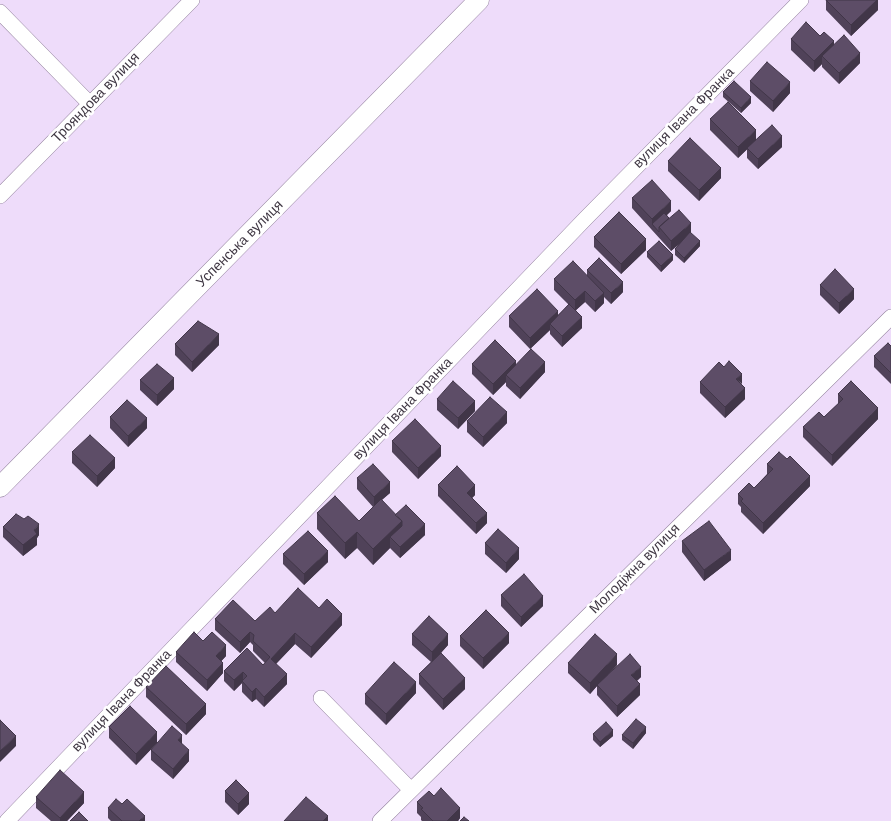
<!DOCTYPE html>
<html>
<head>
<meta charset="utf-8">
<style>
  body { margin:0 }
  canvas { display:block; background:#eedcfa }
</style>
</head>
<body>
<canvas width="891" height="821"></canvas>
<script>
const ctx = document.querySelector('canvas').getContext('2d');
ctx.lineJoin = 'round';
function poly(rows) {
  const path = new Path2D();
  for (const r of rows) {
    path.moveTo(r[0], r[1]);
    for (let i = 2; i < r.length; i += 2) path.lineTo(r[i], r[i + 1]);
  }
  return path;
}
function stroke(path, color, width, dash) {
  ctx.strokeStyle = color;
  ctx.lineWidth = width;
  ctx.lineCap = dash ? 'butt' : 'round';
  ctx.setLineDash(dash || []);
  ctx.stroke(path);
}
function fill(path, color) {
  ctx.fillStyle = color;
  ctx.fill(path, 'evenodd');
}
function write(font, color, halo, rows, align = 'center') {
  ctx.font = font + ' Helvetica,sans-serif';
  ctx.lineWidth = 5;
  ctx.setLineDash([]);
  ctx.textBaseline = 'middle';
  ctx.strokeStyle = halo;
  ctx.fillStyle = color;
  for (const [text, x, y, turn = 0] of rows) {
    ctx.save();
    ctx.translate(x, y);
    ctx.rotate((+turn || 0) * Math.PI / 180);
    ctx.textAlign = isNaN(turn) ? turn : align;
    if (halo) ctx.strokeText(text, 0, 0);
    ctx.fillText(text, 0, 0);
    ctx.restore();
  }
}
const street = poly([
  [0,12,90,104],
  [0,196,192,0],
  [321,698,411,790],
  [7,821,585,219,801,0],
  [380,821,891,317]
]);
const secondary = poly([
  [0,487,479,0]
]);
const wall = poly([
  [826,0,878,0,878,10,851,36,826,10],
  [820,36,860,63,839,84,822,67,822,64,814,72,791,50,791,39],
  [750,81,790,93,773,112,750,91],
  [723,92,751,103,741,113,723,97],
  [710,119,756,140,782,147,758,169,747,158,747,149,738,158,710,130],
  [668,161,721,178,699,201,668,171],
  [632,198,671,211,667,215,669,218,691,233,700,246,684,263,675,255,675,249,679,244,671,251,632,208],
  [594,237,646,250,621,274,594,247],
  [647,252,673,260,661,272,647,257],
  [587,270,623,292,611,304,604,297,604,303,595,312,585,302,576,310,582,328,562,347,550,334,550,330,530,349,509,327,509,316,558,315,569,305,554,290,554,279,587,276],
  [820,285,854,299,839,314,820,295],
  [175,344,219,345,192,372,175,355],
  [891,346,891,384,874,367,874,356],
  [472,364,516,365,545,372,520,399,506,386,506,382,493,395,472,374],
  [140,380,174,389,157,406,140,390],
  [700,382,741,384,745,399,725,418,700,393],
  [838,394,878,419,832,466,803,437,803,427,824,417,838,404],
  [437,399,475,411,458,429,437,410],
  [110,417,147,428,128,447,110,428],
  [467,421,507,423,483,447,467,432],
  [392,441,441,456,418,479,392,452],
  [72,452,115,468,97,487,72,463],
  [767,464,810,486,763,534,741,512,741,507,738,504,738,494,754,488,767,474],
  [357,478,390,493,381,500,395,515,425,535,400,558,390,548,373,565,357,548,345,559,317,529,317,513,359,521,373,507,357,489],
  [438,485,475,495,472,498,487,523,476,534,438,496],
  [3,527,39,535,37,538,37,545,23,556,3,537],
  [682,541,731,560,704,581,682,552],
  [485,543,519,559,506,573,485,554],
  [283,554,328,562,304,585,283,564],
  [501,595,543,606,521,627,501,606],
  [319,608,342,625,311,658,295,644,276,664,287,684,264,707,256,699,252,702,242,692,242,683,234,691,224,681,224,671,263,665,265,663,253,651,253,645,250,642,240,653,215,630,215,619,255,621,275,613],
  [412,634,448,645,438,656,465,689,443,710,419,684,419,674,431,662,412,645],
  [460,636,509,643,483,669,460,646],
  [203,641,226,656,221,661,223,673,207,691,176,662,176,652],
  [568,663,617,665,608,675,641,677,637,681,640,695,617,717,597,695,597,686,590,694,568,673],
  [146,687,206,714,186,735,146,697],
  [416,693,386,725,365,704,365,694],
  [109,727,157,743,136,765,109,738],
  [646,733,633,749,622,740,622,735],
  [593,734,613,736,600,747,593,740],
  [182,744,189,761,173,779,151,760,151,750],
  [225,791,249,804,238,815,225,802],
  [434,796,460,818,458,821,422,821,421,820,421,817,417,813,417,802],
  [36,797,84,803,67,821,51,821,36,808],
  [122,804,145,821,111,821,108,818,108,808]
]);
const shadedWall = poly([
  [877,0,878,0,878,10,851,36,851,25],
  [834,41,834,52,822,56,822,64,814,72,814,61],
  [860,53,860,63,839,84,839,73],
  [790,82,790,93,773,112,773,101],
  [751,97,751,103,741,113,741,108],
  [756,130,756,141,738,158,738,147],
  [782,136,782,147,758,169,758,159],
  [721,168,721,178,699,201,699,190],
  [671,201,671,211,654,227,652,224,652,229,652,219],
  [691,223,691,234,671,251,671,241],
  [646,239,646,250,621,274,621,264],
  [700,241,700,246,684,263,684,258],
  [673,255,673,260,661,272,661,266],
  [623,282,623,292,611,304,611,293],
  [854,289,854,299,839,314,839,303],
  [585,291,585,302,575,311,575,300],
  [604,293,604,303,595,312,595,301],
  [558,311,558,322,550,324,550,330,530,349,530,338],
  [582,317,582,328,562,347,562,336],
  [219,334,219,345,192,372,192,362],
  [516,361,516,371,506,375,506,382,493,395,493,384],
  [545,362,545,372,520,399,520,388],
  [742,374,742,384,736,379],
  [174,378,174,389,157,406,157,395],
  [745,388,745,399,725,418,725,407],
  [475,401,475,411,458,429,458,418],
  [878,408,878,419,832,466,832,455],
  [507,412,507,423,483,447,483,437],
  [147,418,147,428,128,447,128,436],
  [441,446,441,456,418,479,418,468],
  [115,458,115,468,97,487,97,476],
  [810,476,810,486,763,534,763,523],
  [390,482,390,493,374,507,374,497],
  [475,485,475,495,467,503,467,493],
  [487,513,487,523,476,534,476,523],
  [402,521,402,537,390,537,390,548,373,565,373,549],
  [39,524,39,535,37,538,37,545,23,556,23,545],
  [425,524,425,535,400,558,400,547],
  [357,532,357,548,345,559,345,543],
  [519,548,519,559,506,573,506,563],
  [731,550,731,560,704,581,704,570],
  [328,551,328,562,304,585,304,574],
  [543,596,543,606,521,627,521,617],
  [342,614,342,625,311,658,311,647],
  [250,632,250,642,240,653,240,642],
  [295,633,295,644,271,669,271,659],
  [509,633,509,643,483,669,483,658],
  [448,634,448,645,432,663,432,652],
  [226,645,226,656,216,667,216,656],
  [617,654,617,665,598,685,597,685,597,686,590,694,590,683],
  [223,663,223,673,207,691,207,680],
  [641,667,641,677,631,686,631,675],
  [243,672,243,682,242,681,242,683,234,691,234,680],
  [287,674,287,684,264,707,264,697],
  [465,678,465,689,443,710,443,699],
  [416,682,416,693,386,725,386,714],
  [640,684,640,695,617,717,617,706],
  [256,688,256,699,252,702,252,692],
  [206,704,206,714,186,735,186,724],
  [646,727,646,733,633,749,633,743],
  [613,730,613,736,600,747,600,742],
  [157,732,157,743,136,765,136,754],
  [182,735,182,746,178,740],
  [16,736,16,746,0,762,0,751],
  [189,750,189,761,173,779,173,769],
  [84,792,84,803,67,821,60,821,60,818],
  [249,793,249,804,238,815,238,804],
  [460,808,460,818,458,821,447,821],
  [145,816,145,821,139,821],
  [328,816,328,821,323,821]
]);
const building = poly([
  [826,0,877,0,851,25,826,0],
  [806,22,820,36,824,32,834,41,814,61,791,39,806,22],
  [844,35,860,53,839,73,822,56,844,35],
  [767,62,790,82,773,101,750,81,767,62],
  [734,81,751,97,741,108,723,92,734,81],
  [728,102,756,130,738,147,710,119,728,102],
  [772,125,782,136,758,159,747,148,772,125],
  [690,138,721,168,699,190,668,161,690,138],
  [652,180,671,201,652,219,632,198,652,180],
  [679,210,691,223,671,241,659,227,679,210],
  [619,212,646,239,621,264,594,237,619,212],
  [664,213,669,218,659,227,659,232,652,224,664,213],
  [690,232,700,241,684,258,675,249,690,232],
  [659,241,673,255,661,266,647,252,659,241],
  [599,258,623,282,611,293,587,270,599,258],
  [573,261,604,293,595,301,585,291,575,300,554,279,573,261],
  [835,269,854,289,839,303,820,285,835,269],
  [537,289,558,311,530,338,509,316,537,289],
  [569,304,582,317,562,336,550,324,569,304],
  [198,321,219,334,192,362,175,344,198,321],
  [495,340,516,361,493,384,472,364,495,340],
  [888,343,891,346,891,373,874,356,888,343],
  [531,349,545,362,520,388,506,375,531,349],
  [729,361,742,374,736,379,745,388,725,407,700,382,719,362,724,367,729,361],
  [157,364,174,378,157,395,140,380,157,364],
  [453,381,475,401,458,418,437,399,453,381],
  [851,381,878,408,832,455,803,427,819,412,824,417,843,399,838,394,851,381],
  [490,397,507,412,483,437,467,421,490,397],
  [127,400,147,418,128,436,110,417,127,400],
  [415,419,441,446,418,468,392,441,415,419],
  [90,435,115,458,97,476,72,452,90,435],
  [779,452,787,459,790,456,810,476,763,523,741,501,743,499,738,494,749,483,754,488,773,469,767,464,779,452],
  [373,464,390,482,374,497,357,478,373,464],
  [457,466,475,485,467,493,487,513,476,523,438,485,457,466],
  [335,496,359,521,381,499,402,521,373,549,357,532,345,543,317,513,335,496],
  [406,505,425,524,400,547,390,537,402,526,402,521,395,515,406,505],
  [16,514,24,519,28,516,39,524,34,530,37,534,23,545,3,527,16,514],
  [709,521,731,550,704,570,682,541,709,521],
  [498,529,519,548,506,563,485,543,498,529],
  [308,531,328,551,304,574,283,554,308,531],
  [524,574,543,596,521,617,501,595,524,574],
  [298,588,319,608,327,599,342,614,311,647,295,633,271,659,287,674,264,697,256,688,252,692,242,681,247,676,243,672,234,680,224,671,247,648,263,665,270,657,253,641,254,635,250,632,240,642,215,619,233,600,255,621,270,607,275,613,298,588],
  [486,610,509,633,483,658,460,636,486,610],
  [429,616,448,634,432,652,412,634,429,616],
  [194,632,203,641,212,632,226,645,216,656,223,663,207,680,176,652,194,632],
  [595,634,617,654,590,683,568,663,595,634],
  [441,653,465,678,443,699,419,674,441,653],
  [630,654,641,667,631,675,640,684,617,706,597,685,630,654],
  [394,662,416,682,386,714,365,694,394,662],
  [166,666,206,704,186,724,146,687,166,666],
  [130,706,157,732,136,754,109,727,130,706],
  [636,719,646,727,633,743,622,735,636,719],
  [0,720,16,736,0,751,0,720],
  [606,722,613,730,600,742,593,734,606,722],
  [172,726,182,735,178,740,189,750,173,769,151,750,172,726],
  [60,770,84,792,60,818,36,797,60,770],
  [236,780,249,793,238,804,225,791,236,780],
  [441,788,460,808,447,821,433,821,421,809,423,808,417,802,429,791,434,796,441,788],
  [306,797,328,816,323,821,284,821,306,797],
  [116,799,122,804,127,799,145,816,139,821,122,821,108,808,116,799],
  [79,812,88,821,70,821,79,812],
  [464,817,469,821,460,821,464,817]
]);
const streetNames = [
  ["Трояндова вулиця",96,98,-46],
  ["вулиця Івана Франка",684,118,-45],
  ["Успенська вулиця",240,244,-45],
  ["вулиця Івана Франка",403,409,-46],
  ["Молодіжна вулиця",635,569,-45],
  ["вулиця Івана Франка",122,701,-46]
];
stroke(street, '#94839f', 16);
stroke(secondary, '#94839f', 21);
stroke(street, '#fff', 15);
stroke(secondary, '#fff', 20);
fill(wall, '#504259');
fill(shadedWall, '#413648');
fill(building, '#5d4d67');
stroke(building, '#413648', 1);
write('14px', '#403844', '#fff', streetNames);
</script>
</body>
</html>
